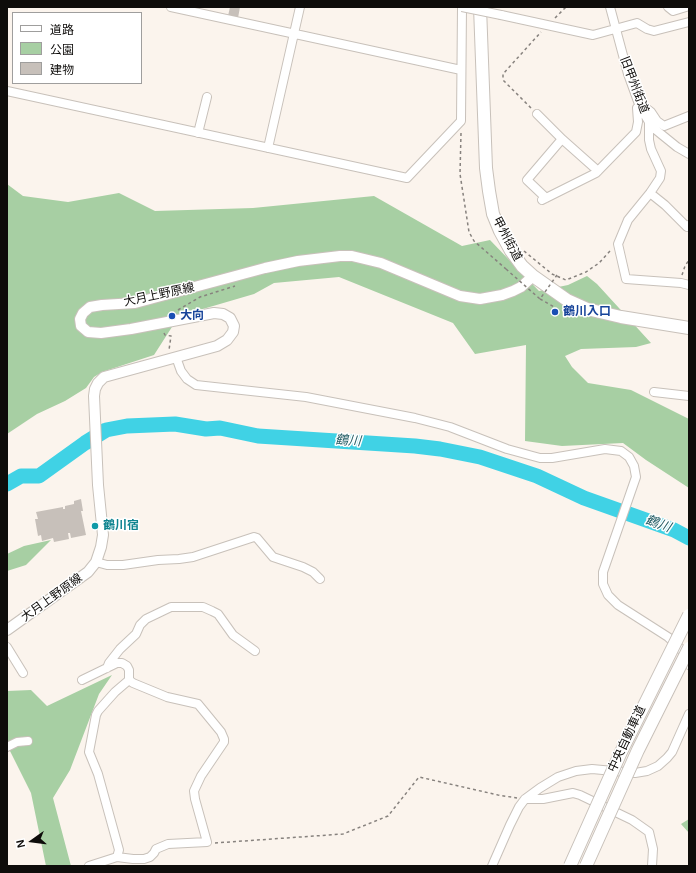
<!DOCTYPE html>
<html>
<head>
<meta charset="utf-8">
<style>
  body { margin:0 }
  #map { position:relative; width:696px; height:873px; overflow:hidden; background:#fbf4ed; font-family:Helvetica,"Noto Sans JP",sans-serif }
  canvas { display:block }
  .frame { position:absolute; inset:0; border:8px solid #0e0c0a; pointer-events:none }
  .legend { position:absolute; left:12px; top:12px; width:130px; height:72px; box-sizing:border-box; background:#fff; border:1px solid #9f9e9d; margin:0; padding:5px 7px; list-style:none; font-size:12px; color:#0e0c0a }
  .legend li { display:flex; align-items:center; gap:8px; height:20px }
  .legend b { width:20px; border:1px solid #9f9e9d }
  .north { position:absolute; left:12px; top:821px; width:40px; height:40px; -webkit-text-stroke:3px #fff; paint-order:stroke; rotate:256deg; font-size:11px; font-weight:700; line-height:16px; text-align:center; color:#0e0c0a }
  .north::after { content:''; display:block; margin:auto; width:14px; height:18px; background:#0e0c0a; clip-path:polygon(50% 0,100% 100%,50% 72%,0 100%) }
</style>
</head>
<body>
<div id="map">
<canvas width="696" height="873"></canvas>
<div class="frame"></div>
<ul class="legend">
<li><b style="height:5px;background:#fff"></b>道路</li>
<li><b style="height:11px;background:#a7cfa3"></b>公園</li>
<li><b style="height:11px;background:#c7c0ba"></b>建物</li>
</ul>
<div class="north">N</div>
</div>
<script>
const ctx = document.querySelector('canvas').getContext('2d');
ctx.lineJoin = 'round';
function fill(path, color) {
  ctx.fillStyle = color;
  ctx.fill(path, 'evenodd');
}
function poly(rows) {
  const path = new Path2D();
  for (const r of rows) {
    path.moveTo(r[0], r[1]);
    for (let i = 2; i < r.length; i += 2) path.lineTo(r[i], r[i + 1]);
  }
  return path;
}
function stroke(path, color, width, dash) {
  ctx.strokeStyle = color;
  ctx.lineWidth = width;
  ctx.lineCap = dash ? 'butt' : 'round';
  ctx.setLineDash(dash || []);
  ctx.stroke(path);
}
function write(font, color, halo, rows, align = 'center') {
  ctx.font = font + ' Helvetica,"Noto Sans JP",sans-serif';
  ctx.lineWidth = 3;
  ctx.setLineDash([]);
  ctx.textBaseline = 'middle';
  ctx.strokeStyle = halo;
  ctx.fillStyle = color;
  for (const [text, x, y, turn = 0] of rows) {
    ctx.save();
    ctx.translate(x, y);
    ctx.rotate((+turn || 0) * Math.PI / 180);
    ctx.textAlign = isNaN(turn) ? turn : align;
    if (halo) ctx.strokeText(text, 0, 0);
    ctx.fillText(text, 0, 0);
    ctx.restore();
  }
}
const green = poly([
  [7,184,23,196,68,202,119,193,155,211,253,208,374,196,462,246,490,240,539,291,568,285,587,276,597,284,651,343,636,347,581,349,565,356,572,367,588,383,631,390,689,419,689,488,646,460,623,443,562,446,525,441,526,345,475,354,453,323,339,277,274,283,254,294,179,316,154,355,102,372,94,377,86,388,65,401,37,414,7,434],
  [51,540,26,565,7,571,7,554,24,546],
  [112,675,99,694,70,770,53,798,71,866,46,866,31,793,7,745,7,691,31,690,47,706],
  [689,819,689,833,681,824]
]);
const river = poly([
  [7,484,21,476,39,476,85,443,106,430,127,426,175,424,206,429,220,428,258,436,415,446,440,449,480,457,537,476,584,498,674,530,689,538]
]);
const building = poly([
  [230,7,240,7,238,18,228,16],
  [81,499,83,511,81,511,86,535,71,538,70,533,68,533,69,539,54,542,53,538,42,541,41,535,38,536,35,519,38,519,36,512,63,507,63,509,65,509,65,506,74,504,74,501]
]);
const path = poly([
  [555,18,566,7],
  [531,108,503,80,503,74,541,32],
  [461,133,460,174,469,232,474,241,506,269],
  [524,251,552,274,566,280,586,272,599,263,611,250],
  [682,275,685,266,689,260],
  [540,299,556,308],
  [178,310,200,297,235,286],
  [164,333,165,335,171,336,169,350],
  [215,843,343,834,388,816,419,777,498,795,517,798]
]);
const minor = poly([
  [171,7,461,70],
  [610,7,628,74,640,107,649,122,656,130,677,147,689,154],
  [668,7,673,11,686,7],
  [501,15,593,35,637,23,647,29,654,31,689,22],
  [7,91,407,178,461,121,462,7],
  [537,114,562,139],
  [689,116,664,126,657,121,651,112,647,109,649,122,649,140,651,149,661,171,660,178,650,193,628,220,618,244,626,279,681,283,689,285],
  [198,133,207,97],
  [268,148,300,7],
  [650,193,665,205,687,227,689,225],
  [546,198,527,180,562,139,598,171],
  [542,200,596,173,636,132,638,122,637,108,640,107],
  [176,357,181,371,187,379,196,385,306,397,415,418,450,427,507,449,540,458,552,458,605,449,621,451,629,457,634,466,636,477,603,572,603,584,608,595,618,605,668,637,681,649,689,665],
  [654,392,689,396],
  [96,562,107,565,123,565,158,560,179,559,193,557,254,537,257,538,273,557,303,567,313,572,320,579],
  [7,647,23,673],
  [107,668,109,663,120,649,136,634,140,625,146,619,171,607,203,607,212,611,218,614,233,635,255,651],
  [82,680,117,663,122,663,127,666,129,670,129,680,133,683,167,697,198,704,221,732,224,739,224,742,201,776,194,791,195,799,207,842,168,844,156,849,154,853,150,857,144,859,133,859,117,857,89,866],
  [7,747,17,742,28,741],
  [525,799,543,799,573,793,580,795,632,820,649,832,653,849,652,866],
  [117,857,119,850,98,774,89,752,96,715,98,711,115,692,129,680],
  [492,866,510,825,519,807,525,799,540,788,558,777,576,771,592,769,635,773,647,771,658,766,667,758,672,752,689,714]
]);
const major = poly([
  [7,630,88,572,96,562,101,547,103,535,98,485,94,396,95,389,98,383,104,377,217,346,227,340,233,332,234,326,230,318,223,314,214,313,131,329,101,333,88,332,81,326,80,319,83,313,90,307,102,305,135,303,265,268,298,261,340,256,352,256,381,263,460,296,480,299,502,295,513,291,521,287,533,276]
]);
const highway = poly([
  [480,7,486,168,489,191,493,214,500,231,511,251,522,266,533,276,567,300,587,309,621,317,689,328]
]);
const pathBridge = poly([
  [506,269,540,299,557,275]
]);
const minorBridge = poly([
  [462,7,501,15]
]);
const highwayBridge = poly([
  [570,866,621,752,689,615],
  [586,866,638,750,689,648]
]);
const markers = [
  [555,312,4,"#1a4fb4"],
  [172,316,4,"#1a4fb4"],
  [95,526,4,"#0f9aa8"]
];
const streetNames = [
  ["旧甲州街道",634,85,69],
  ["甲州街道",507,239,62],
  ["大月上野原線",159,295,-12],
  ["大月上野原線",52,598,-36],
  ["中央自動車道",627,739,-65]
];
const transitNames = [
  ["鶴川入口",563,312],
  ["大向",180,316]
];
const cultureNames = [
  ["鶴川宿",103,526]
];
const waterNames = [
  ["鶴川",348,441,4],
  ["鶴川",658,524,20]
];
fill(green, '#a7cfa3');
stroke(river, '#40d2e5', 15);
fill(building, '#c7c0ba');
stroke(minor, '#c8c1ba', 10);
stroke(major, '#c8c1ba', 12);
stroke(highway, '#c8c1ba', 14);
stroke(path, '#87827e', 1.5, [3, 3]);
stroke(minor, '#fff', 8);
stroke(major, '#fff', 10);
stroke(highway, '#fff', 12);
stroke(minorBridge, '#c8c1ba', 10, []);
stroke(highwayBridge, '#c8c1ba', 14, []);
stroke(pathBridge, '#87827e', 1.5, [3, 3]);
stroke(minorBridge, '#fff', 8);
stroke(highwayBridge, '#fff', 12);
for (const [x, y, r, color] of markers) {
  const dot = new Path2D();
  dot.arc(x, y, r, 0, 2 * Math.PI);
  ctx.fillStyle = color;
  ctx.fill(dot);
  stroke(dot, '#fff', 1.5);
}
write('12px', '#0e0c0a', '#fff', streetNames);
write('bold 12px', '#164399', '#fff', transitNames, 'left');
write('bold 12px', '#0d838f', '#fff', cultureNames, 'left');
write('italic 13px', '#255e66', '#fff', waterNames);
</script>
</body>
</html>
